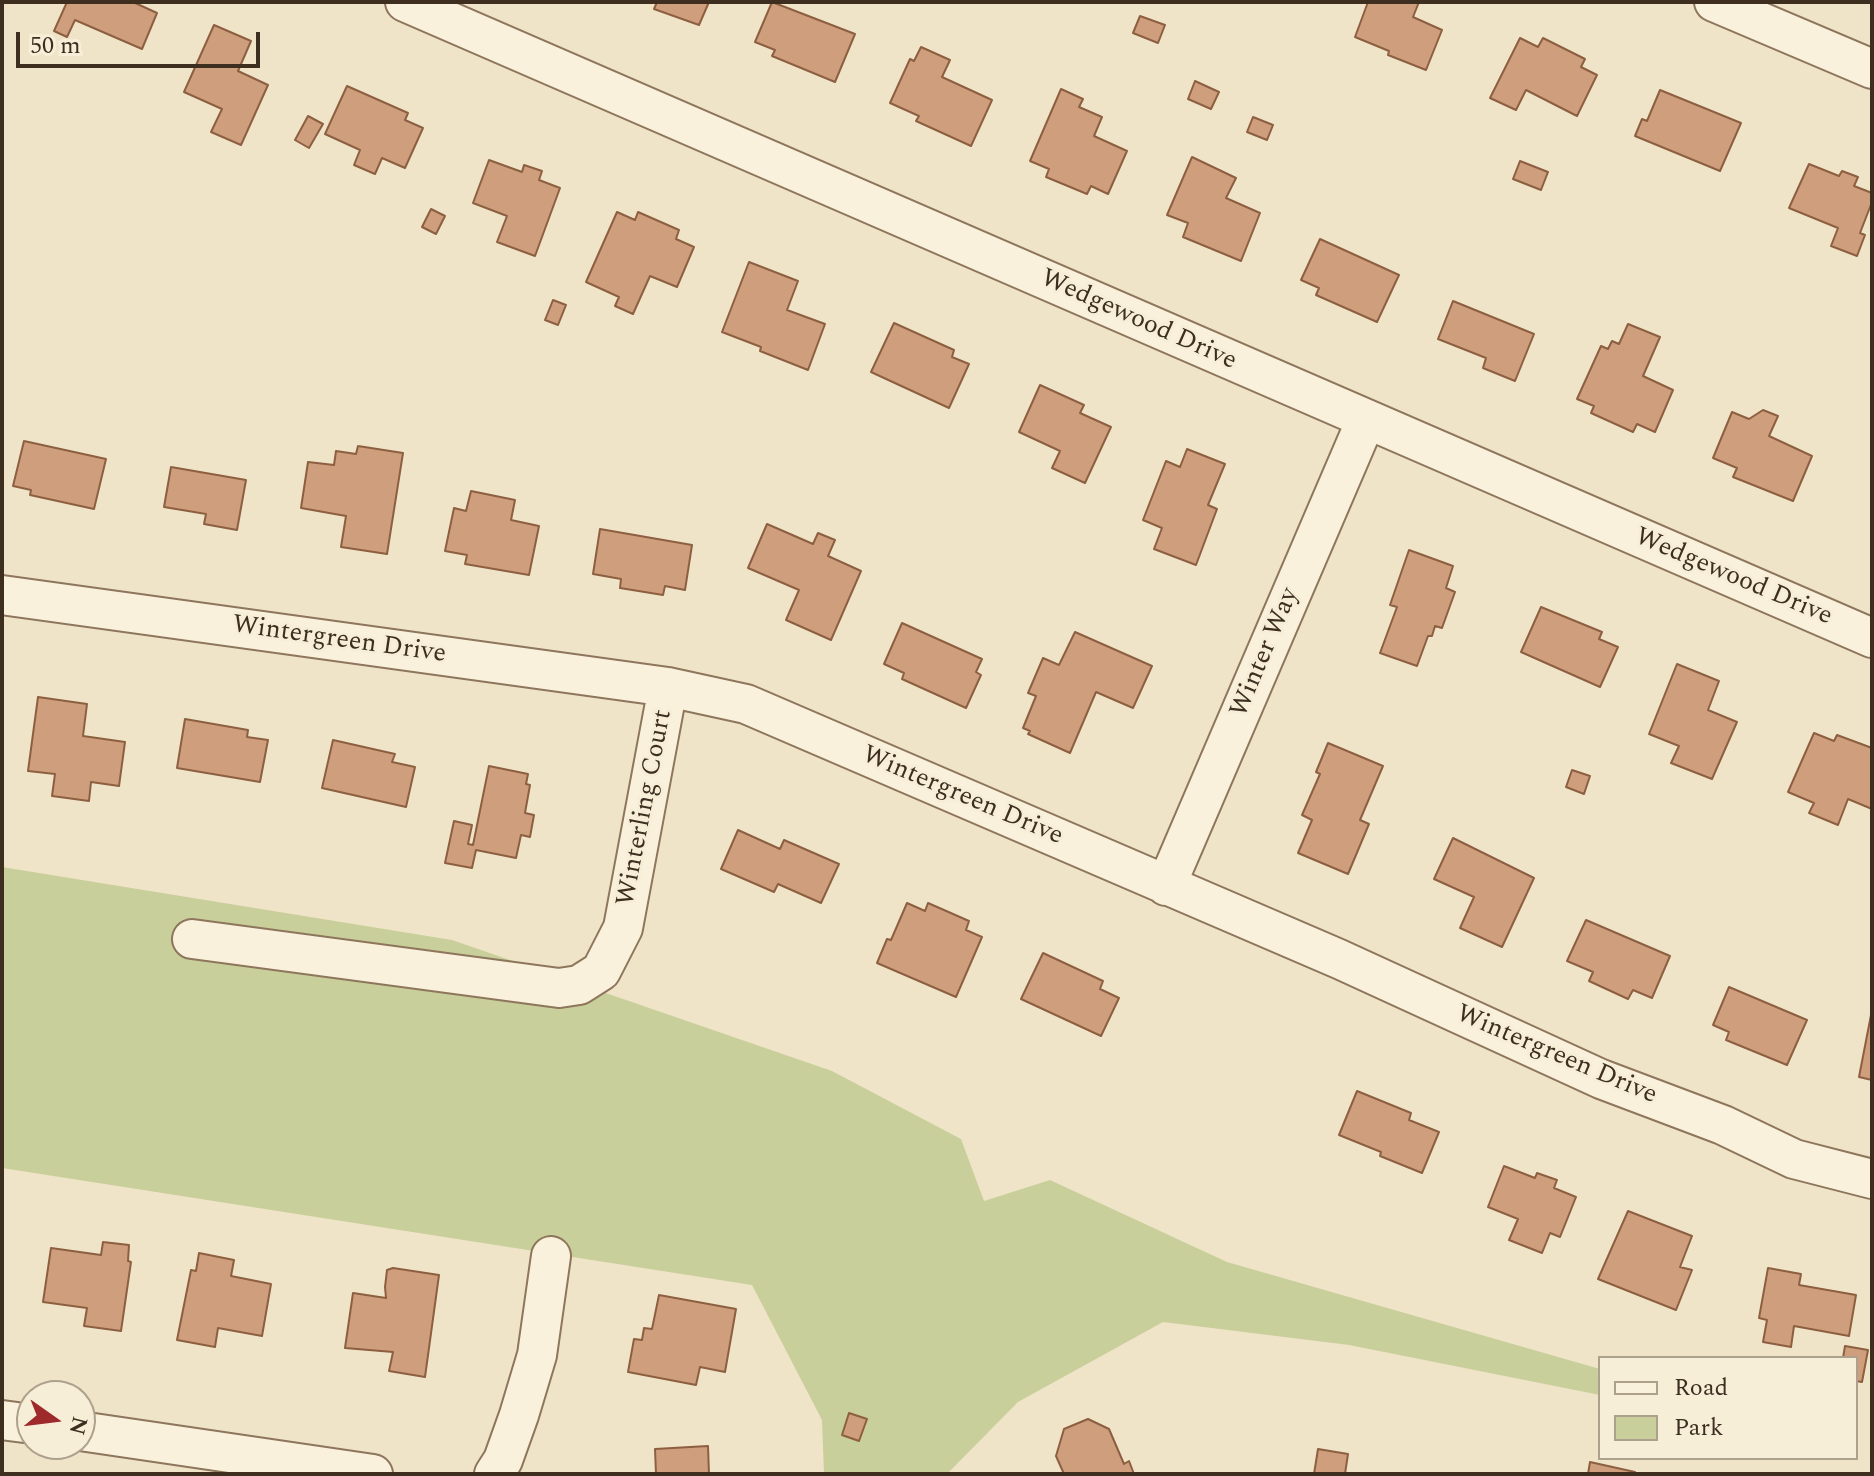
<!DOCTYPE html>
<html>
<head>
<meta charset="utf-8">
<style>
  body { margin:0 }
  #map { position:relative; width:1874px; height:1476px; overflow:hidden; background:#f0e4c8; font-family:Spectral,serif }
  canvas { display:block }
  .frame { position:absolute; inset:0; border:4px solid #3d2e20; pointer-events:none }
  .legend { position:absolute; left:1598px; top:1356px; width:260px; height:104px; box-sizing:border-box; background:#f7eed8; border:2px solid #ada18e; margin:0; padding:10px 14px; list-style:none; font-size:24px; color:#3d2e20 }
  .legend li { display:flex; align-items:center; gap:16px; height:40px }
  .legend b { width:40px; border:2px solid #ada18e }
  .north { position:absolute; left:16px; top:1380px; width:80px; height:80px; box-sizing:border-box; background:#f7eed8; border:2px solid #ada18e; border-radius:50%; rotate:104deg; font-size:22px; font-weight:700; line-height:32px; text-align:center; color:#3d2e20 }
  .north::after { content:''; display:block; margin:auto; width:28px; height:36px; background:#9e2a2b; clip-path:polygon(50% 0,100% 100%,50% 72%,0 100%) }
  .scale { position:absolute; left:16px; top:32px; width:244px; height:36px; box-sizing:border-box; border:4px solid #3d2e20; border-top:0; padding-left:10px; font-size:24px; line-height:28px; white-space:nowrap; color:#3d2e20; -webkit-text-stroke:6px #f7eed8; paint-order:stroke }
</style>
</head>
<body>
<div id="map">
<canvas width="1874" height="1476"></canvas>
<div class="frame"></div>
<ul class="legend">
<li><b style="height:10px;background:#faf1dc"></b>Road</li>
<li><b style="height:22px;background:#c9cf9b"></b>Park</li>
</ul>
<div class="north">N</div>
<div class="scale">50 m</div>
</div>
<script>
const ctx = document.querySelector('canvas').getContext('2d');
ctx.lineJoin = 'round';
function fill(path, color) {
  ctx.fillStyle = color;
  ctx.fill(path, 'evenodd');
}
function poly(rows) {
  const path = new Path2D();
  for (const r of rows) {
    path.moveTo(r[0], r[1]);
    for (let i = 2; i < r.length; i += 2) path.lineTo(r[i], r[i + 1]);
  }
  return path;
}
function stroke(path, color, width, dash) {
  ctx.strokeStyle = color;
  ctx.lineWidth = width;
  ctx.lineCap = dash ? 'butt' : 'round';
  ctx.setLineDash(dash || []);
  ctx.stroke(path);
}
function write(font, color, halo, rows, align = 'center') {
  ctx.font = font + ' Spectral,serif';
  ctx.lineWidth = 6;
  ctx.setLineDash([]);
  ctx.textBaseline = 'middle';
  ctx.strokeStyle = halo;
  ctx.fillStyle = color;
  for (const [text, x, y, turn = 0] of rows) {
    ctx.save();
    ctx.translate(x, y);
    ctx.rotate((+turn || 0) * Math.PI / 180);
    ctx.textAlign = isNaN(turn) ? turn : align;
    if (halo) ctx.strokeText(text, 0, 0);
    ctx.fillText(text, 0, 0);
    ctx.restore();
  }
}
const green = poly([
  [2,867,452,940,832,1071,961,1139,984,1201,1050,1180,1227,1262,1600,1369,1600,1395,1349,1345,1163,1322,1018,1402,947,1474,824,1474,822,1420,752,1285,2,1168]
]);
const building = poly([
  [67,2,133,2,157,13,142,49,75,20,67,37,54,31,67,2],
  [657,2,709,2,699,25,654,9,657,2],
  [772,2,855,34,835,82,772,56,775,50,755,42,772,2],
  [1368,2,1419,2,1413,17,1442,30,1426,70,1388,55,1389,51,1355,37,1368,2],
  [1140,16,1165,25,1158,43,1133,33,1140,16],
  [214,25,251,41,238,71,268,85,241,145,211,132,222,109,184,92,214,25],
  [1520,38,1538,47,1543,38,1585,59,1581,67,1597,75,1577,116,1526,90,1516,110,1490,98,1520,38],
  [921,47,950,60,942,77,992,100,971,146,916,121,919,116,890,103,910,59,914,61,921,47],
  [1195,81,1219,92,1211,109,1188,99,1195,81],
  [347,86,408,113,405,120,423,128,405,168,382,158,375,174,354,165,360,150,325,134,347,86],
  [1061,89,1083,99,1079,107,1102,117,1094,136,1127,151,1108,194,1091,186,1087,194,1046,177,1049,169,1030,161,1061,89],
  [1660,90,1741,123,1720,171,1635,136,1642,119,1647,121,1660,90],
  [308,116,323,124,309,148,295,140,308,116],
  [1253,117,1273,125,1267,140,1247,132,1253,117],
  [1192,157,1236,178,1226,198,1260,213,1241,261,1183,237,1188,223,1167,215,1192,157],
  [489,160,522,172,524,165,542,171,539,180,560,188,535,256,497,242,507,216,473,203,489,160],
  [1520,161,1548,172,1541,190,1513,179,1520,161],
  [1809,164,1839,176,1842,171,1858,177,1854,186,1872,193,1872,202,1860,233,1865,235,1857,256,1831,246,1838,228,1789,208,1809,164],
  [431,209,445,216,436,234,422,227,431,209],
  [617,212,635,220,638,212,679,230,676,239,694,247,677,287,650,276,633,314,615,306,619,297,586,282,617,212],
  [1320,239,1399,275,1377,322,1316,295,1319,288,1301,280,1320,239],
  [749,262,798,281,787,310,825,324,808,370,760,351,761,347,722,332,749,262],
  [553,300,566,305,558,325,545,320,553,300],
  [1453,301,1534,334,1515,381,1483,368,1486,358,1438,339,1453,301],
  [894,323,954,350,952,357,969,364,949,408,871,372,894,323],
  [1628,324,1660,337,1643,376,1673,390,1655,432,1637,424,1633,432,1591,413,1594,406,1577,399,1601,346,1608,349,1612,341,1619,344,1628,324],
  [1040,385,1084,405,1080,413,1111,427,1085,483,1052,468,1060,451,1019,432,1040,385],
  [1763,410,1778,416,1769,436,1812,456,1793,501,1733,477,1737,468,1713,458,1732,412,1749,419,1763,410],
  [24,441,106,459,94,509,30,495,31,490,13,486,24,441],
  [358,446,403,453,387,554,341,547,346,516,301,508,308,462,334,465,336,451,356,454,358,446],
  [1187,449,1225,464,1208,505,1217,509,1196,565,1154,549,1162,528,1143,520,1166,461,1180,467,1187,449],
  [171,467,246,480,237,530,204,524,206,514,164,507,171,467],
  [471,491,515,500,511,520,539,526,529,575,465,564,467,555,445,551,454,508,466,511,471,491],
  [767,524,813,544,818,533,835,540,828,556,861,571,831,640,786,620,799,590,748,568,767,524],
  [600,529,692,545,685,590,665,586,663,595,620,588,621,579,593,574,600,529],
  [1409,550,1453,566,1446,588,1455,592,1442,628,1435,626,1432,636,1428,636,1417,666,1380,653,1397,607,1390,605,1409,550],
  [1541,607,1602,632,1599,639,1618,647,1600,687,1521,652,1541,607],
  [902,623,982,659,976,672,981,675,966,708,902,679,904,673,884,664,902,623],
  [1075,632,1152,666,1133,708,1096,692,1070,753,1028,734,1030,731,1023,728,1036,696,1028,693,1043,658,1059,665,1075,632],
  [1677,664,1719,681,1708,710,1737,722,1712,779,1671,763,1679,746,1649,734,1677,664],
  [38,697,87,704,83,736,125,742,119,786,91,782,89,801,52,796,55,774,28,771,38,697],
  [185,719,248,730,247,737,268,740,260,782,177,768,185,719],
  [1814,733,1834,741,1837,735,1872,748,1872,809,1848,799,1838,825,1809,813,1814,803,1788,792,1814,733],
  [333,740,395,754,392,762,415,767,406,807,322,788,333,740],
  [1328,743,1383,766,1360,820,1369,824,1348,874,1298,853,1312,820,1302,815,1320,774,1316,772,1328,743],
  [489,766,528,774,526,784,530,785,525,813,534,815,530,837,521,835,516,858,476,850,472,868,445,863,454,821,472,825,468,844,473,845,489,766],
  [1572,770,1590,776,1584,794,1566,787,1572,770],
  [738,830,780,849,784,840,839,864,821,903,778,884,774,892,721,869,738,830],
  [1453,838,1534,878,1502,947,1460,928,1474,897,1434,879,1453,838],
  [907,903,925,911,928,903,969,921,966,930,982,937,956,997,877,963,887,939,891,940,907,903],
  [1586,920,1670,956,1652,998,1633,990,1628,999,1589,981,1593,972,1567,961,1586,920],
  [1043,953,1103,981,1100,989,1119,998,1101,1036,1021,999,1043,953],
  [1729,987,1807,1020,1787,1065,1726,1040,1729,1032,1713,1025,1729,987],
  [1871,1015,1872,1015,1872,1080,1859,1077,1871,1015],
  [1357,1091,1411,1113,1409,1120,1439,1132,1422,1173,1380,1156,1381,1152,1339,1135,1357,1091],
  [1504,1166,1535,1178,1537,1173,1557,1180,1554,1188,1576,1197,1560,1237,1550,1233,1542,1253,1509,1240,1518,1219,1488,1207,1504,1166],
  [1628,1211,1692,1236,1680,1267,1692,1270,1676,1310,1598,1279,1628,1211],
  [103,1242,129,1245,128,1261,131,1262,121,1331,84,1326,87,1308,43,1302,51,1248,101,1255,103,1242],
  [199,1253,234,1260,231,1276,271,1284,262,1336,218,1328,215,1347,177,1340,191,1270,196,1271,199,1253],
  [393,1268,439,1275,425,1377,389,1371,393,1352,345,1348,353,1293,386,1298,385,1287,387,1270,393,1268],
  [1768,1268,1801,1274,1799,1285,1856,1295,1849,1336,1794,1326,1791,1347,1763,1342,1767,1320,1759,1318,1768,1268],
  [659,1295,736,1309,725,1372,700,1367,696,1385,628,1372,634,1339,642,1340,644,1328,652,1329,659,1295],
  [1845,1346,1868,1350,1862,1382,1856,1381,1856,1358,1843,1358,1845,1346],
  [849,1413,867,1419,859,1441,842,1435,849,1413],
  [1088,1419,1109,1429,1124,1464,1129,1461,1134,1474,1064,1474,1056,1456,1064,1429,1088,1419],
  [708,1446,709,1474,656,1474,655,1449,708,1446],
  [1318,1449,1348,1454,1345,1474,1314,1474,1318,1449],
  [1590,1462,1635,1472,1634,1474,1588,1474,1590,1462]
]);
const minor = poly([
  [405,2,1872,638],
  [1714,2,1872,69],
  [2,595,668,687,746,704,1339,959,1601,1079,1723,1125,1794,1159,1872,1179],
  [1166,886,1366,420],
  [192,939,559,988,579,985,601,971,623,928,668,687],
  [2,1420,32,1424],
  [80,1431,373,1474],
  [494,1474,503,1460,519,1415,537,1355,551,1256]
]);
const streetNames = [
  ["Wedgewood Drive",1138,321,24],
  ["Wedgewood Drive",1733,578,23],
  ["Wintergreen Drive",339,641,8],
  ["Winter Way",1266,653,-67],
  ["Wintergreen Drive",962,797,23],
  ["Winterling Court",646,808,-79],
  ["Wintergreen Drive",1556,1056,23]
];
fill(green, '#c9cf9b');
fill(building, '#cf9f7d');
stroke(building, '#8d5f41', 2);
stroke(minor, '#8d765c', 42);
stroke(minor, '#faf1dc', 38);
write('26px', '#3d2e20', '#f7eed8', streetNames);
</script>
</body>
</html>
